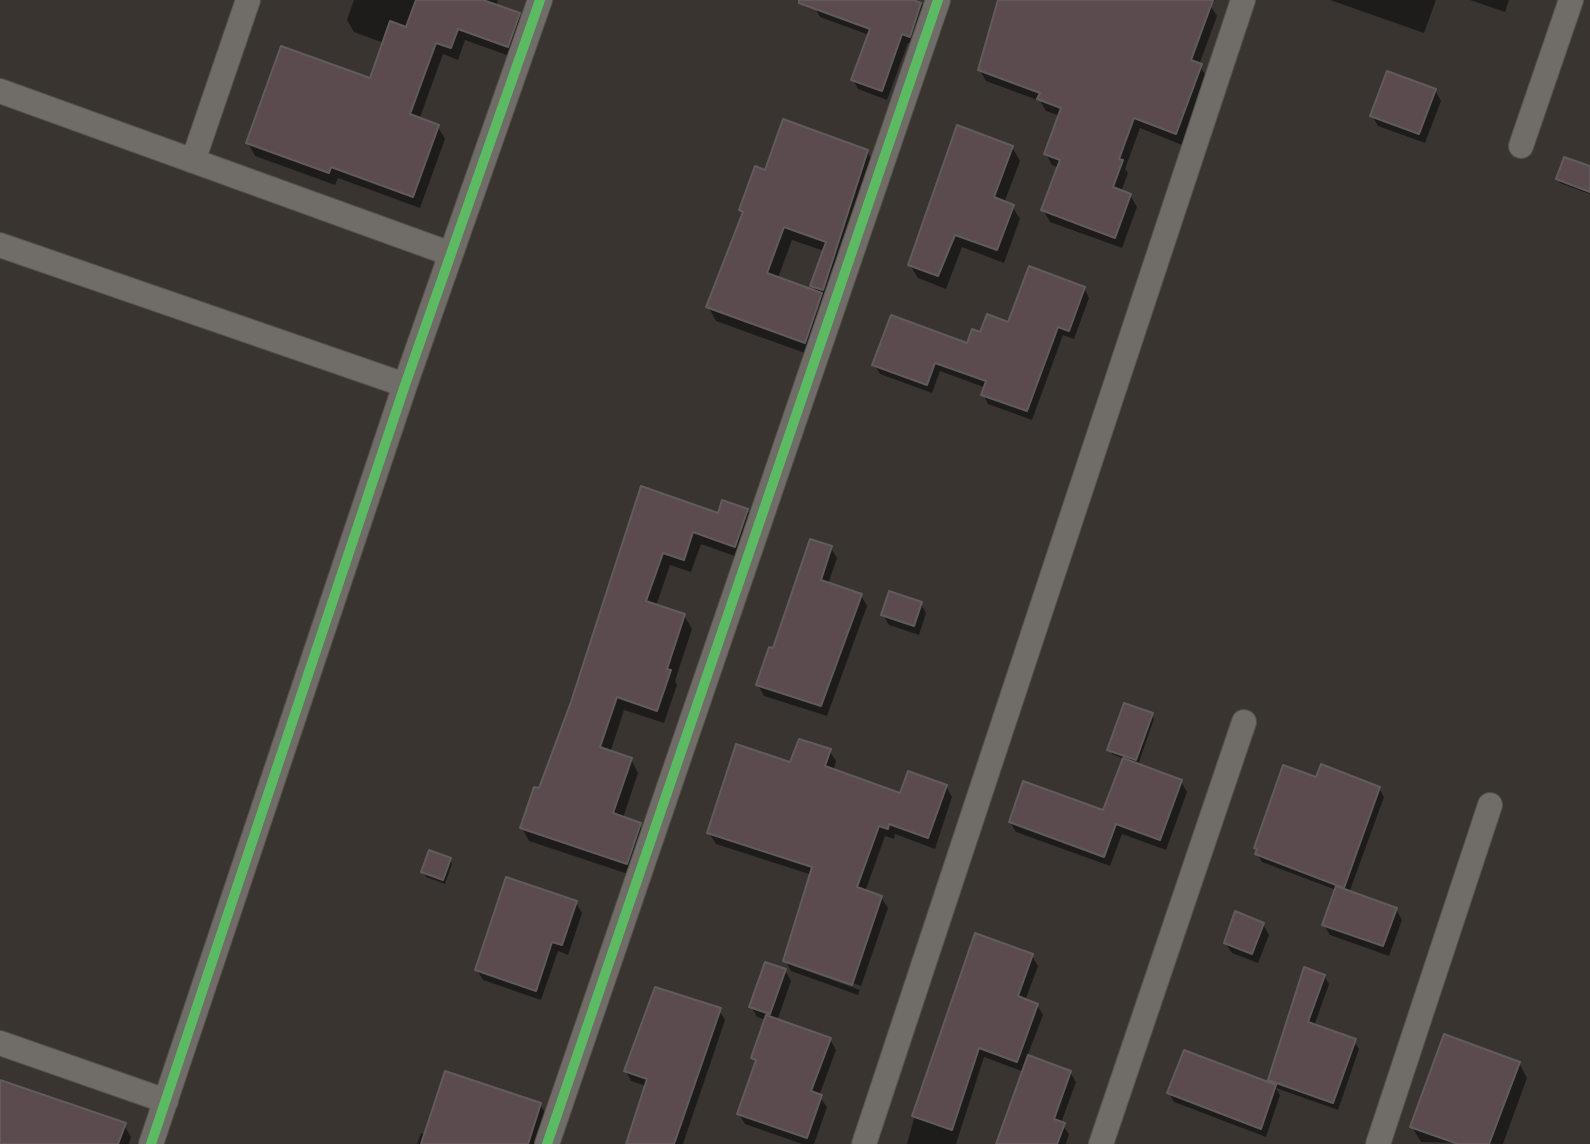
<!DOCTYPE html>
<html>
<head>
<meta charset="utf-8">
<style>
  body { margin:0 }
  canvas { display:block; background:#393430 }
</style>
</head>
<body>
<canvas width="1590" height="1144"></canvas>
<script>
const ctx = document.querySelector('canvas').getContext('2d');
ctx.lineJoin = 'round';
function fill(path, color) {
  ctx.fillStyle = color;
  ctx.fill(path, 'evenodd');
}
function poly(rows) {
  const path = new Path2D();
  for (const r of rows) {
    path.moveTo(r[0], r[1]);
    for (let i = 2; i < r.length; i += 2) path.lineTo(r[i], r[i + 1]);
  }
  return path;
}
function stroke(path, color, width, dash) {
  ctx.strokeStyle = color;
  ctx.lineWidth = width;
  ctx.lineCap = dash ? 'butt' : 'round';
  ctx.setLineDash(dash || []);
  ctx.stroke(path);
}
const shadow = poly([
  [354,0,498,0,496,7,518,15,525,27,515,58,465,40,458,60,443,54,419,120,438,127,445,139,420,208,338,178,335,185,255,156,248,143,371,80,384,43,354,32,347,20],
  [817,0,921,2,927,11,915,45,908,43,887,100,858,89,853,80,869,35,820,17,815,8],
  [1000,0,1197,0,1210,5,1217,16,1199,65,1207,77,1182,145,1140,128,1125,169,1128,173,1121,192,1130,195,1137,207,1122,248,1050,222,1043,210,1059,168,1052,165,1046,154,1060,116,1046,111,1040,101,986,81,979,69],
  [1330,0,1436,0,1424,33],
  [1470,0,1509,0,1505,12],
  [1435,90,1441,101,1425,143,1378,126,1372,116],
  [1012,147,1020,161,1004,203,1012,206,1020,219,1004,263,962,247,946,289,918,278,910,265],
  [867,151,875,166,813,356,716,321,708,306,744,216,740,210,766,172],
  [792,240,824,251,812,285,816,292,778,278],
  [1590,168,1590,194,1560,183,1558,178],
  [1084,288,1089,298,1074,339,1063,335,1032,420,988,404,983,394,986,388,940,371,932,393,880,374,874,364,968,346,981,334],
  [642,488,719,515,747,510,755,523,743,559,701,544,691,572,670,565,656,606,684,615,692,629,675,681,677,685,664,723,624,710,610,753,631,759,638,773,623,818,640,824,648,838,634,876,529,841,522,828,540,791,573,703],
  [831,548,837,558,828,584,861,595,867,606,827,716,764,696,758,685,774,650],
  [921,604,926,613,919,635,889,625,883,615],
  [1152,715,1154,719,1138,765,1181,781,1187,792,1166,850,1122,834,1110,866,1016,832,1010,822,1105,813,1124,759,1112,754,1109,749],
  [829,750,836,761,833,771,901,795,946,786,952,797,935,849,895,834,894,839,885,836,865,892,881,897,888,908,858,995,791,971,785,960,812,875,716,844,709,833,791,764],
  [791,962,861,986,860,990,791,965],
  [1317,779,1379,788,1384,797,1349,893,1396,909,1402,920,1389,956,1330,935,1324,925,1336,890,1262,862,1257,854,1255,848],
  [450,859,452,864,445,884,426,877,423,872],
  [576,903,582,913,568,955,558,951,541,1000,483,980,477,970],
  [1263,924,1269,935,1258,963,1232,953,1225,943],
  [1032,956,1038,966,1025,1001,1037,1005,1043,1015,1027,1057,1070,1072,1076,1082,1061,1123,1069,1134,1066,1144,997,1144,1024,1072,984,1057,956,1144,907,1144,927,1072],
  [1305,969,1324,976,1329,984,1314,1026,1354,1041,1359,1049,1338,1110,1276,1088,1280,1095,1266,1137,1174,1102,1169,1093,1273,1086,1270,1079],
  [785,970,791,981,777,1021,830,1039,836,1050,819,1096,827,1107,814,1144,802,1144,745,1124,739,1114,756,1064,753,1058,766,1020,757,1017,751,1007],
  [719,1010,725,1020,683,1144,628,1144,646,1086,631,1081,626,1071],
  [1519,1063,1527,1078,1503,1144,1421,1142,1412,1127],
  [0,1078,3,1082,124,1125,131,1137,129,1144,0,1144],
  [540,1104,546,1114,536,1144,417,1144,421,1133,426,1135]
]);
const building = poly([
  [416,0,483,0,520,13,508,47,458,29,451,48,436,43,410,114,439,125,413,197,331,167,329,173,246,143,281,46,370,78,390,21,406,27,416,0],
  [799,0,913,0,921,3,910,37,902,34,882,91,851,80,870,29,799,3,799,0],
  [998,0,1213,0,1191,60,1202,64,1176,134,1134,118,1119,159,1123,160,1113,187,1131,194,1115,238,1041,210,1060,160,1044,154,1061,108,1037,99,1040,93,978,70,998,0],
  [1387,71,1436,89,1419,134,1370,116,1387,71],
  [783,119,868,150,823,290,810,286,826,242,784,227,767,273,822,293,805,343,706,307,743,212,739,210,755,166,765,170,783,119],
  [957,125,1013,146,994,197,1014,205,997,250,955,235,938,276,908,265,957,125],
  [1564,157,1590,166,1590,192,1556,179,1564,157],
  [1029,266,1085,287,1069,331,1058,327,1027,411,981,395,986,381,935,363,927,385,872,365,891,315,967,343,972,329,980,332,987,314,1008,322,1029,266],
  [641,486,718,513,722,500,748,509,735,547,693,532,684,560,663,553,646,601,685,614,667,669,671,670,657,711,617,697,600,747,632,758,613,813,641,823,627,864,520,828,534,787,539,788,571,702,641,486],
  [810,539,832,546,821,580,862,594,821,706,756,685,769,647,773,648,810,539],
  [889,591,922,602,914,626,881,615,889,591],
  [1124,703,1153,713,1136,760,1107,750,1124,703],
  [799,739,831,749,825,766,900,793,908,771,947,785,928,838,889,824,888,829,879,826,857,887,882,896,852,985,783,961,812,867,707,833,736,744,790,762,799,739],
  [1123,758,1182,780,1160,840,1116,824,1104,857,1009,822,1023,781,1103,810,1123,758],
  [1321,764,1380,787,1344,888,1255,854,1257,849,1254,848,1283,765,1316,777,1321,764],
  [429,850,451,858,443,880,421,872,429,850],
  [506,877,577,901,562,945,552,942,536,991,475,970,506,877],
  [1336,886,1397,908,1383,946,1322,925,1336,886],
  [1235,911,1264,923,1252,954,1224,943,1235,911],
  [975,933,1033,954,1018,996,1038,1004,1017,1062,979,1048,952,1130,912,1116,975,933],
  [765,962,786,969,770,1014,749,1007,765,962],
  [1304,967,1325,975,1308,1022,1356,1039,1333,1103,1268,1080,1304,967],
  [655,987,721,1008,674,1144,626,1144,647,1079,624,1071,655,987],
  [766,1015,831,1038,811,1091,822,1095,807,1138,737,1114,756,1060,751,1058,766,1015],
  [1444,1034,1520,1062,1489,1144,1458,1144,1410,1127,1444,1034],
  [1184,1050,1276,1085,1261,1129,1167,1093,1184,1050],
  [1028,1055,1071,1071,1054,1119,1065,1123,1057,1144,996,1144,1028,1055],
  [445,1071,541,1103,528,1144,421,1144,445,1071],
  [0,1080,126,1123,118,1144,0,1144,0,1080]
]);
const street = poly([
  [0,91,451,254],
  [1521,146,1571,0],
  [193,161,248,0],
  [0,245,405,385],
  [0,1043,166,1101],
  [151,1144,405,385,540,0],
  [547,1144,938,0],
  [864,1144,1243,0],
  [1101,1144,1244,722],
  [1378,1144,1490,805]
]);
const cycleway = poly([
  [151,1144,405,385,540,0],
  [547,1144,938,0]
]);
fill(shadow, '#0007');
fill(building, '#5b4b4f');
stroke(building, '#615c5b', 2);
stroke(street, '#56514d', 26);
stroke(street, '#706c68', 24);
stroke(cycleway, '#5cba63', 10);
</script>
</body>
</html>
